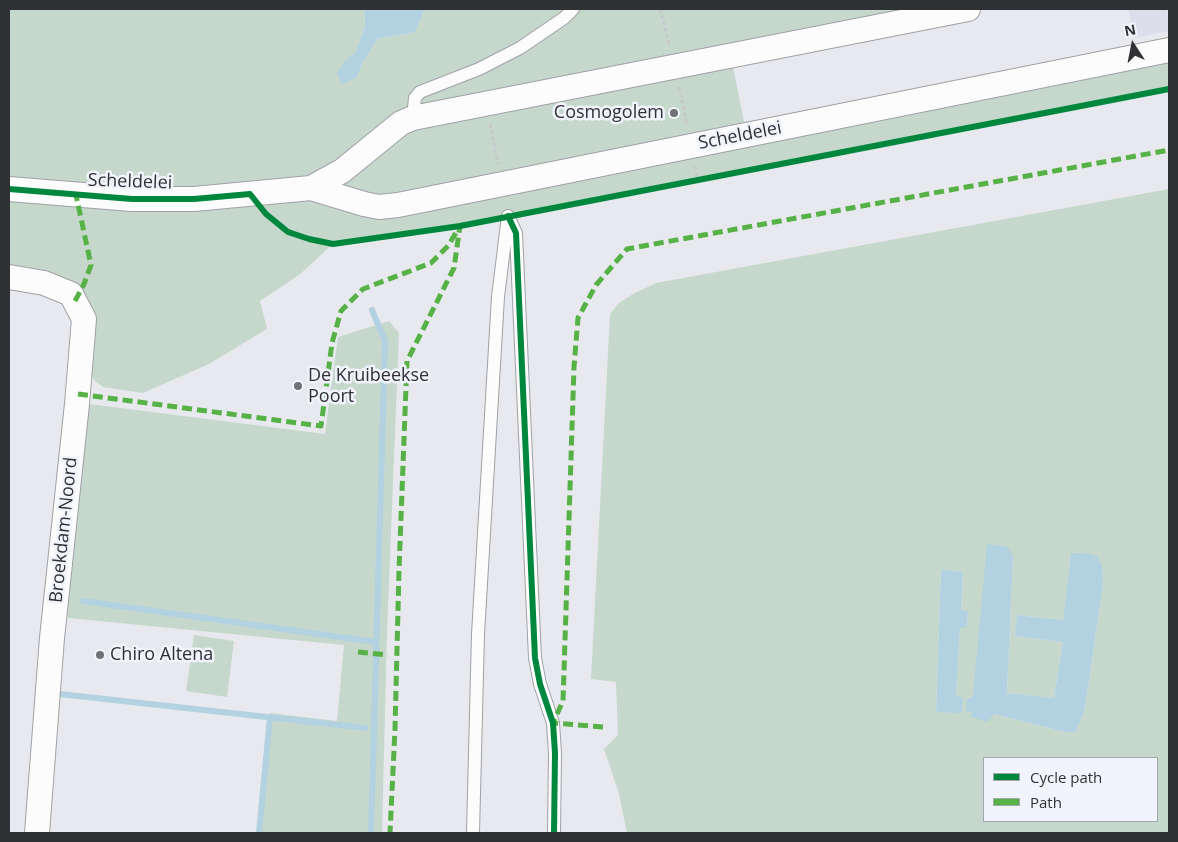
<!DOCTYPE html>
<html>
<head>
<meta charset="utf-8">
<style>
  body { margin:0 }
  #map { position:relative; width:1178px; height:842px; overflow:hidden; background:#e8e9ee; font-family:"Open Sans",sans-serif }
  canvas { display:block }
  .frame { position:absolute; inset:0; border:10px solid #303135; pointer-events:none }
  .legend { position:absolute; left:983px; top:757px; width:175px; height:65px; box-sizing:border-box; background:#f2f4fd; border:1px solid #a4a6ad; margin:0; padding:6px 9px; list-style:none; font-size:15px; color:#303135 }
  .legend li { display:flex; align-items:center; gap:10px; height:25px }
  .legend b { width:25px; border:1px solid #a4a6ad }
  .north { position:absolute; left:1108px; top:20px; width:50px; height:50px; -webkit-text-stroke:4px #f2f4fd; paint-order:stroke; rotate:349deg; font-size:14px; font-weight:700; line-height:20px; text-align:center; color:#303135 }
  .north::after { content:''; display:block; margin:auto; width:18px; height:22px; background:#303135; clip-path:polygon(50% 0,100% 100%,50% 72%,0 100%) }
</style>
</head>
<body>
<div id="map">
<canvas width="1178" height="842"></canvas>
<div class="frame"></div>
<ul class="legend">
<li><b style="height:6px;background:#00873e"></b>Cycle path</li>
<li><b style="height:6px;background:#56b246"></b>Path</li>
</ul>
<div class="north">N</div>
</div>
<script>
const ctx = document.querySelector('canvas').getContext('2d');
ctx.lineJoin = 'round';
function fill(path, color) {
  ctx.fillStyle = color;
  ctx.fill(path, 'evenodd');
}
function poly(rows) {
  const path = new Path2D();
  for (const r of rows) {
    path.moveTo(r[0], r[1]);
    for (let i = 2; i < r.length; i += 2) path.lineTo(r[i], r[i + 1]);
  }
  return path;
}
function stroke(path, color, width, dash) {
  ctx.strokeStyle = color;
  ctx.lineWidth = width;
  ctx.lineCap = dash ? 'butt' : 'round';
  ctx.setLineDash(dash || []);
  ctx.stroke(path);
}
function write(font, color, halo, rows, align = 'center') {
  ctx.font = font + ' "Open Sans",sans-serif';
  ctx.lineWidth = 5;
  ctx.setLineDash([]);
  ctx.textBaseline = 'middle';
  ctx.strokeStyle = halo;
  ctx.fillStyle = color;
  for (const [text, x, y, turn = 0] of rows) {
    ctx.save();
    ctx.translate(x, y);
    ctx.rotate((+turn || 0) * Math.PI / 180);
    ctx.textAlign = isNaN(turn) ? turn : align;
    if (halo) ctx.strokeText(text, 0, 0);
    ctx.fillText(text, 0, 0);
    ctx.restore();
  }
}
const built = poly([
  [1128,9,1167,9,1169,31,1135,38]
]);
const green = poly([
  [9,9,364,9,365,27,355,53,346,60,357,77,362,64,377,39,415,32,424,11,427,9,925,9,729,47,748,142,1169,58,1169,89,460,226,333,244,299,275,260,301,267,329,209,364,143,393,103,387,95,381,86,366,89,317,9,268],
  [1169,189,1169,833,627,833,619,794,604,749,618,735,616,682,591,679,610,314,619,303,633,294,656,283],
  [1071,553,1102,566,1103,584,1085,708,1076,731,1064,732,994,714,972,712,967,699,973,696,1013,555,1007,693,1054,698,1063,642,1015,636,1018,615,1063,620],
  [941,569,963,572,961,610,968,612,967,627,960,627,956,696,936,712],
  [984,758,1157,758,1157,821,984,821],
  [389,321,399,333,387,631,382,833,259,833,270,713,337,721,344,645,68,618,67,600,89,404,325,434,338,337],
  [194,635,234,641,227,697,186,691]
]);
const water = poly([
  [364,9,427,9,424,11,415,32,377,39,362,64,357,77,342,84,337,73,346,60,355,53,365,27],
  [987,544,1006,546,1013,555,1007,693,1054,698,1063,642,1015,636,1017,615,1063,620,1071,553,1087,553,1098,557,1102,566,1103,584,1085,708,1076,732,1064,732,994,714,988,722,971,717,972,712,966,712,967,699,973,696],
  [941,569,963,572,961,610,968,611,967,627,960,628,956,696,963,698,962,713,936,712]
]);
const stream = poly([
  [83,601,376,642],
  [60,694,366,728],
  [259,833,270,717],
  [371,833,385,341,372,310]
]);
const path = poly([
  [660,9,670,47],
  [679,87,687,125],
  [490,124,498,164],
  [695,166,697,180]
]);
const lane = poly([
  [413,118,415,98,420,92,479,69,520,48,564,18,573,9],
  [508,216,516,233,535,658,540,684,553,723,555,753,554,833],
  [473,833,478,634,498,297,508,216]
]);
const street = poly([
  [311,188,364,204,379,207,398,205,1169,50],
  [9,189,132,199,194,199,311,188,342,171,401,123,413,118,968,9],
  [9,277,44,283,71,294,84,319,77,404,52,638,37,833]
]);
const quiet = poly([
  [75,301,84,284,91,265,76,195],
  [78,394,321,426,332,343,341,311,363,289,431,263,448,246,460,226,454,268,407,361,399,570,395,729,390,833],
  [358,652,388,655],
  [603,727,553,723,563,701,574,367,578,318,596,285,627,249,1169,150]
]);
const cycleway = poly([
  [9,189,132,199,194,199,250,194,266,214,288,232,309,239,333,244,460,226,1169,89],
  [508,216,516,233,535,658,540,684,553,723,555,753,554,833]
]);
const markers = [
  [674,113,5,"#707176"],
  [298,386,5,"#707176"],
  [100,655,5,"#707176"]
];
const poiNames = [
  ["Cosmogolem",664,113,"right"],
  ["De Kruibeekse",308,376],
  ["Poort",308,397],
  ["Chiro Altena",110,655]
];
const streetNames = [
  ["Scheldelei",740,136,-11],
  ["Scheldelei",130,182,2],
  ["Broekdam-Noord",64,530,-84]
];
fill(built, '#dcdeeb');
fill(green, '#c5d8cb');
fill(water, '#b2d1e1');
stroke(stream, '#b2d1e1', 6);
stroke(lane, '#a0a1a5', 14);
stroke(street, '#a0a1a5', 26);
stroke(path, '#c7c8c9', 3, [4, 2.5]);
stroke(lane, '#fcfcfc', 12);
stroke(street, '#fcfcfc', 24);
stroke(quiet, '#56b246', 5, [10, 5]);
stroke(cycleway, '#00873e', 6);
for (const [x, y, r, color] of markers) {
  const dot = new Path2D();
  dot.arc(x, y, r, 0, 2 * Math.PI);
  ctx.fillStyle = color;
  ctx.fill(dot);
  stroke(dot, '#f2f4fd', 2);
}
write('18px', '#303135', '#f2f4fd', poiNames, 'left');
write('18px', '#303135', '#f2f4fd', streetNames);
</script>
</body>
</html>
